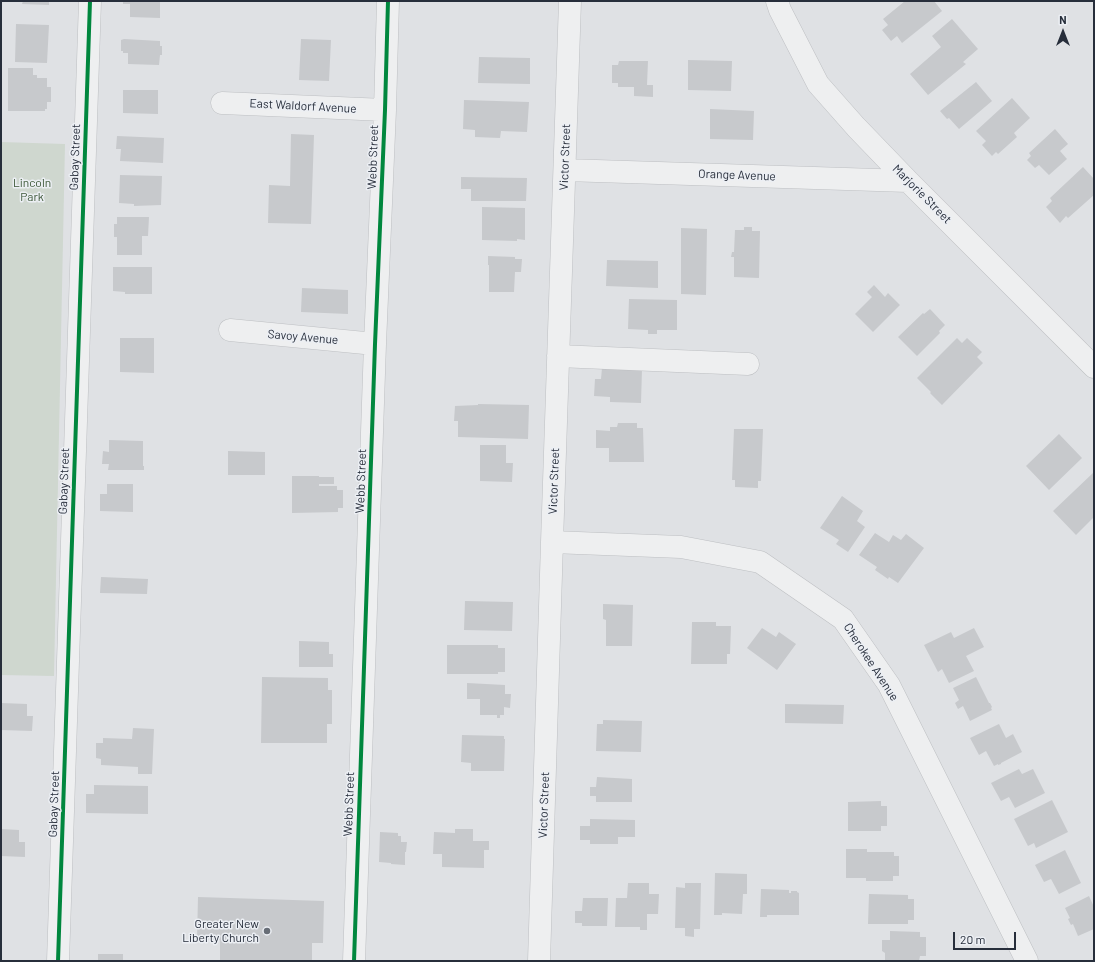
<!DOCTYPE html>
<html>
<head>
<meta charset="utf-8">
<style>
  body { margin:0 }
  #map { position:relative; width:1095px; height:962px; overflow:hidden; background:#dfe1e4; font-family:Barlow,sans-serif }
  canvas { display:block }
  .frame { position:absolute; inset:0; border:2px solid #272e3b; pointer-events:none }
  .north { position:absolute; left:1043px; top:12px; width:40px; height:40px; -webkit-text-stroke:3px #eceff4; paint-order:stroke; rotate:0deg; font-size:11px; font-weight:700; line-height:16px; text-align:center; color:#272e3b }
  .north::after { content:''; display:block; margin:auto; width:14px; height:18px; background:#272e3b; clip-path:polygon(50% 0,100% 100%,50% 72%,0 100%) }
  .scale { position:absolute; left:953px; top:932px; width:63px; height:18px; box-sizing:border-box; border:2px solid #272e3b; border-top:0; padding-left:5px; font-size:12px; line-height:14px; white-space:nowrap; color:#272e3b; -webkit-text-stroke:3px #eceff4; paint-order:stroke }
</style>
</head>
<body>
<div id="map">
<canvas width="1095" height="962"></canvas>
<div class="frame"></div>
<div class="north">N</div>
<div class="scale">20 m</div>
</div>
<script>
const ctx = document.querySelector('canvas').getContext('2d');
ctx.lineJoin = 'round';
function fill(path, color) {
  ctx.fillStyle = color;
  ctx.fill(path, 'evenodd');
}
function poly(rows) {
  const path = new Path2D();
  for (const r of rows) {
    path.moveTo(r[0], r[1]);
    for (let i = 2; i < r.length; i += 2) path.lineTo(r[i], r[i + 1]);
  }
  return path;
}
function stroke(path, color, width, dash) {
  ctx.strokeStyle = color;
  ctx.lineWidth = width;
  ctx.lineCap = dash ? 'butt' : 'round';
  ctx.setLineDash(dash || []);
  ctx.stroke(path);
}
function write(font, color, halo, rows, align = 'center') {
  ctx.font = font + ' Barlow,sans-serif';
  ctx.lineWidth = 3;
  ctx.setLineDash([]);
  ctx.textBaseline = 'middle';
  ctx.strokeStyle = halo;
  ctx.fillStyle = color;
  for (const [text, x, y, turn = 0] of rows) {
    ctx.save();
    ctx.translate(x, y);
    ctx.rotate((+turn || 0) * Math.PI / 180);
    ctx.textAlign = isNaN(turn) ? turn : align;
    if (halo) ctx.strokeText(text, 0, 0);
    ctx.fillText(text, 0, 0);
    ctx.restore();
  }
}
const green = poly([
  [1,142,65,144,54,676,1,675]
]);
const building = poly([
  [23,1,49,1,49,5,22,4],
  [123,1,160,1,160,18,130,17,130,4,123,4],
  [905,1,934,1,942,11,902,43,897,36,891,41,882,30,888,25,883,19],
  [952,19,978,49,963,62,966,64,928,95,910,74,941,47,932,36],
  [16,24,49,25,47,63,15,62],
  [124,39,160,41,160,46,162,46,162,55,160,55,159,65,128,64,128,53,123,53,123,51,121,51,121,40],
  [301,39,331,40,329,81,299,80],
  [479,57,530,58,530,84,478,83],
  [688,60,732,61,731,91,688,90],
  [619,61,648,61,647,85,653,85,653,97,634,96,634,87,618,87,618,83,612,83,612,65,618,65],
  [8,68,33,68,33,75,37,75,37,78,47,78,47,87,51,87,51,102,47,102,47,109,45,109,45,111,8,111],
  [976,82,992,101,959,129,949,118,947,119,940,111],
  [123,90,158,90,158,114,123,113],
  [1012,98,1030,118,1014,133,1017,137,998,154,996,152,992,156,982,145,986,141,976,131],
  [464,100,529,102,527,132,501,131,500,138,475,137,475,130,463,129],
  [710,109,754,111,753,140,710,139],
  [1055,129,1068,144,1060,151,1067,159,1049,175,1039,165,1035,168,1027,160,1031,156,1029,153],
  [291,134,314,135,311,224,268,223,269,185,290,186],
  [117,136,164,138,163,163,120,161,121,149,116,149],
  [1083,167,1094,179,1094,195,1068,218,1066,216,1060,223,1046,207,1052,201,1050,198],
  [120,175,162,176,161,205,134,206,134,204,119,203],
  [461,177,527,178,526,201,471,201,471,189,461,189],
  [482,207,525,208,525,240,517,239,517,241,482,240],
  [117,217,149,217,148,236,142,236,142,255,117,255,117,237,114,237,114,224,117,224],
  [744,227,752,227,752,231,760,231,759,278,734,277,734,257,731,257,732,252,734,252,735,230,744,230],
  [681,228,707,229,706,295,681,294],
  [488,256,515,257,515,259,522,259,521,272,515,272,514,292,489,292,489,265,488,265],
  [607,260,658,261,658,288,606,286],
  [113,267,152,267,152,294,125,294,125,292,113,291],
  [874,285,885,297,888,293,900,305,873,332,855,314,872,297,867,292],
  [302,288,348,290,348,314,301,312],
  [629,299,677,300,677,330,657,330,657,334,648,334,648,330,628,329],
  [930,309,945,325,939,331,940,333,917,356,898,337,923,313,924,314],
  [120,338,154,338,154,373,120,372],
  [957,338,962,343,967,338,982,352,977,357,983,363,942,405,930,393,931,392,917,378],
  [602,368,642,369,641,403,610,402,610,397,594,396,595,379,601,379],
  [478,404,529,405,528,439,458,437,458,421,454,421,455,406,478,405],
  [618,423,637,423,637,428,643,428,644,462,609,462,609,448,596,448,596,430,610,431,610,427,617,427],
  [734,429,763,429,761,481,758,481,758,488,735,487,735,480,732,480],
  [1059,434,1082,458,1049,490,1026,466],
  [109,440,143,441,143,466,144,466,144,470,108,470,109,464,102,464,103,451,109,452],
  [480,445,506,445,506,463,513,463,512,482,480,481],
  [228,451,265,452,265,475,228,475],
  [1094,472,1094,517,1076,535,1053,511],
  [292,476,319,476,319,477,334,477,334,484,319,484,319,486,337,486,337,490,343,490,343,508,338,508,338,512,292,513],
  [107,484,133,484,133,512,100,511,100,494,107,494],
  [842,496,863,511,857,521,865,527,848,552,836,544,839,540,820,528],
  [875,533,889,542,893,535,901,540,906,534,924,548,898,583,889,577,888,579,875,570,877,567,859,555],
  [101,577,148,579,147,594,100,593],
  [465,601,513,602,512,631,464,630],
  [603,604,633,605,632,646,606,646,606,620,603,619],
  [692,622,716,622,716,626,731,626,730,654,727,654,727,664,691,664],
  [762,628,776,637,779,632,796,644,777,670,747,648],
  [974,628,984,647,966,656,974,671,949,683,942,669,938,672,924,645,951,632,954,638],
  [299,641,329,642,329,654,333,654,333,667,299,667],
  [447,645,498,645,498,648,505,648,505,672,498,672,498,674,447,674],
  [262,677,328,678,328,690,332,690,332,724,327,724,327,743,261,743],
  [976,677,989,703,990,703,992,707,991,708,992,710,970,721,963,706,958,709,955,703,959,700,953,688],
  [467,683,505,685,505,694,511,694,510,708,504,707,504,715,500,715,500,718,497,718,497,715,480,715,480,699,467,699],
  [1,703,27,704,27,716,33,716,32,731,1,730],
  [785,704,844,705,843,724,785,723],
  [603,720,642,721,641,752,596,751,597,724,603,724],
  [999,724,1006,738,1013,734,1022,752,1001,763,1001,764,998,765,998,764,994,766,986,751,979,755,970,738],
  [133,728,154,729,152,774,138,774,138,767,101,765,101,759,96,758,96,743,103,743,103,738,132,739],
  [462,735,504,736,504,739,505,739,504,771,471,771,471,763,461,762],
  [1019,769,1022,774,1033,769,1045,793,1015,808,1009,797,1001,801,991,783],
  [597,777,632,779,632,802,596,802,596,796,590,796,590,787,596,787],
  [94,785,148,786,148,814,86,813,86,794,94,794],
  [1052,800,1068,832,1036,848,1034,843,1028,846,1014,819],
  [881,801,881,806,887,806,887,826,881,826,881,831,848,831,848,802],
  [590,819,635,820,635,837,618,837,618,844,590,844,590,840,580,840,580,826,590,826],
  [1,829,19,830,19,842,25,842,25,857,1,856],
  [455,829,473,829,473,841,489,841,489,850,484,850,484,868,442,867,442,854,433,854,434,832,455,833],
  [380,832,398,833,398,836,401,836,401,842,407,842,406,852,405,852,405,865,391,864,391,863,379,862],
  [846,849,867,849,867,852,894,852,894,856,899,856,899,876,893,876,893,881,866,881,866,878,846,878],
  [1065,850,1081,883,1059,894,1051,879,1044,882,1035,865],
  [715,873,747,874,747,894,743,894,742,914,722,913,722,915,714,915],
  [628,883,649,883,649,894,659,894,658,914,647,914,647,930,640,930,640,927,615,927,616,898,627,898],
  [685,883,701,883,700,929,694,929,694,937,685,936,685,928,675,928,676,887,685,888],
  [761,889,789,890,789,893,791,893,791,891,797,891,797,892,799,893,799,915,767,915,767,917,760,917],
  [869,894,908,895,908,899,914,899,914,920,908,920,908,924,868,924],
  [1089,896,1094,907,1094,929,1078,936,1073,924,1071,925,1068,919,1070,918,1065,908],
  [198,897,324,901,323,943,312,943,312,961,220,961,220,940,197,939],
  [583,898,608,898,607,926,582,926,582,923,575,923,575,911,582,911],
  [890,931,920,932,920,937,926,937,926,956,920,956,919,961,885,961,885,953,882,951,882,940,890,940],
  [98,954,123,954,123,961,98,961]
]);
const minor = poly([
  [777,1,780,10,818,84,856,127,908,181,1094,367],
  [222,103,385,110],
  [565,170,908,181],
  [230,330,375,344],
  [558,356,748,364],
  [552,542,681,547,760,562,843,619,889,685,1027,961],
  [58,961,90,1],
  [354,961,375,344,385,110,388,1],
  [539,961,552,542,570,1]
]);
const cycleway = poly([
  [58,961,90,1],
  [354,961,375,344,385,110,388,1]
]);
const markers = [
  [267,931,4,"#676d76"]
];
const streetNames = [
  ["East Waldorf Avenue",303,106,3],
  ["Gabay Street",75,157,-88],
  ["Webb Street",373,157,-88],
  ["Victor Street",565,157,-88],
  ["Orange Avenue",737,175,2],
  ["Marjorie Street",922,194,45],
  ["Savoy Avenue",303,337,5],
  ["Gabay Street",64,481,-88],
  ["Webb Street",361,481,-88],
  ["Victor Street",554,481,-88],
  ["Cherokee Avenue",871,662,57],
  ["Gabay Street",54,804,-88],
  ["Webb Street",349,804,-88],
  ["Victor Street",544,805,-88]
];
const parkNames = [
  ["Lincoln",32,183],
  ["Park",32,197]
];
const poiNames = [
  ["Greater New",259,924],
  ["Liberty Church",259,938]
];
fill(green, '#cfd7cf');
fill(building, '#c7c9cc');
stroke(minor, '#bdbfc2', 23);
stroke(minor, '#eeeff0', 22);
stroke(cycleway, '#00873e', 4);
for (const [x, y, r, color] of markers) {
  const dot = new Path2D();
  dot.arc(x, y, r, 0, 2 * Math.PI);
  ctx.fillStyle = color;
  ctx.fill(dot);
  stroke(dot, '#eceff4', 1.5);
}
write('12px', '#272e3b', '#eceff4', streetNames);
write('12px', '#3b5636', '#eceff4', parkNames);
write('12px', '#272e3b', '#eceff4', poiNames, 'right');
</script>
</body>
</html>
